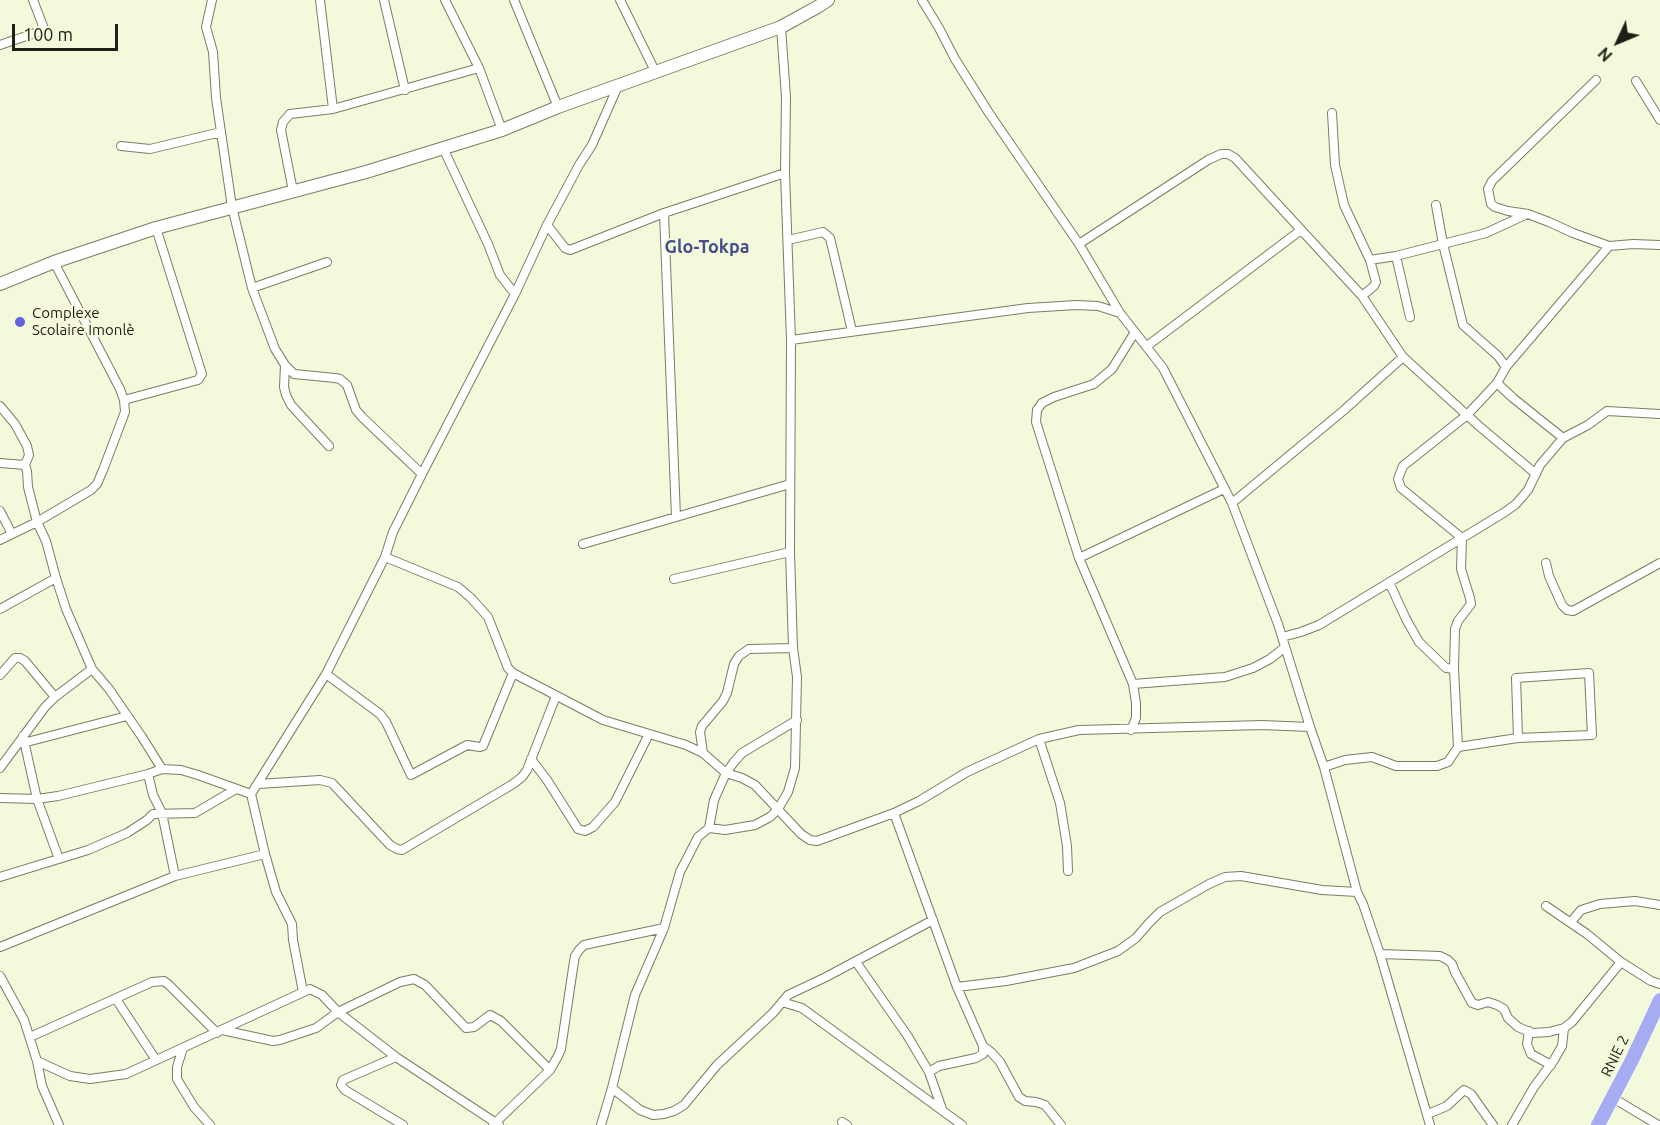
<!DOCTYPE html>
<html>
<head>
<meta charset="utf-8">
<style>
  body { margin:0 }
  #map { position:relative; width:1660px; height:1125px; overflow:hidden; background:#f2fadb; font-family:Ubuntu,sans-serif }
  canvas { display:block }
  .north { position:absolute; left:1588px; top:12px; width:60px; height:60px; -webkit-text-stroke:4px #f2fadb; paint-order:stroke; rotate:226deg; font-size:16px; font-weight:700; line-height:24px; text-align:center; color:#1d2015 }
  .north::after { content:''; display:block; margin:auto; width:21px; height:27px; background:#1d2015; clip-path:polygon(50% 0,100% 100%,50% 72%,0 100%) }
  .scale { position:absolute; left:12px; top:24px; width:106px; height:27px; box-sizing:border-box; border:3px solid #1d2015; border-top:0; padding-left:8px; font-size:18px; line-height:21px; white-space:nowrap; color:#1d2015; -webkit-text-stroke:4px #f2fadb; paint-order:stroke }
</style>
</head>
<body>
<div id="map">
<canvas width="1660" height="1125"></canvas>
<div class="north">N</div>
<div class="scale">100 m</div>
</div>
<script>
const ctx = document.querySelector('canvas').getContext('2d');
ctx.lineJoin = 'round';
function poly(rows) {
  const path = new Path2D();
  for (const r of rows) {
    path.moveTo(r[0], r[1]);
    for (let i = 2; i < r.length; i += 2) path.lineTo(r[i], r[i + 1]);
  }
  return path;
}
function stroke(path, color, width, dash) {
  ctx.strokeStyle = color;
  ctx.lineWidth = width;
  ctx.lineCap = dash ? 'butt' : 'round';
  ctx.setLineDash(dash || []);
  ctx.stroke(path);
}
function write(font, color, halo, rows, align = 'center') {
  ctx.font = font + ' Ubuntu,sans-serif';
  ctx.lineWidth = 4.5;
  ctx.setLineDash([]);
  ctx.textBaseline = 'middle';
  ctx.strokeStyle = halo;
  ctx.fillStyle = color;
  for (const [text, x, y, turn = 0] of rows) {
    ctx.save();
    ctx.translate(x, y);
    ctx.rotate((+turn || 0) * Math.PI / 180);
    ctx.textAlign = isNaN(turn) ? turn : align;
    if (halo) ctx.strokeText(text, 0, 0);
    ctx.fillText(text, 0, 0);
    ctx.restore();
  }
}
const minor = poly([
  [212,0,206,27,213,52,216,98,232,207,252,288,275,349,285,365,294,374,335,378,340,379,347,385,356,410,362,417,422,474],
  [320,0,333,109],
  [384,0,405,90],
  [445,0,479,68,502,130],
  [514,0,558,107],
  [620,0,655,71],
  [922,0,939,28,955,59,989,113,1079,244,1120,313,1163,368,1232,503,1278,624,1310,727,1324,767,1357,892,1363,904,1380,954,1430,1125],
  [0,45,38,32,42,28,43,26,33,0],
  [1596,80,1492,181,1488,189,1491,204,1495,207,1508,211,1528,214,1549,222,1573,233,1609,246,1633,244,1660,245],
  [1636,81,1660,120],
  [1332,113,1335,165,1344,205,1370,260,1376,282,1374,286,1362,296],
  [121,146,150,149,221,132],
  [443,148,488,244,500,275,515,294],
  [293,191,281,130,283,122,290,114,333,109,479,68],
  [1436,205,1443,244,1463,325,1498,356,1506,367],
  [664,213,676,517],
  [547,225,565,248,570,250,664,213,785,173],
  [788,240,823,232,830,238,852,331],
  [1079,244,1208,160,1221,154,1228,154,1235,158,1362,296,1403,357,1479,426,1536,474],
  [1396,256,1410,317],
  [1370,260,1396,256,1486,233,1527,214],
  [252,288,327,262],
  [791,340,1028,308,1076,305,1098,306,1120,313],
  [1147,346,1301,230],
  [285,365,284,387,286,395,291,405,329,446],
  [1497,383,1513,398,1563,438],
  [124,400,198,380,202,374,156,228],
  [0,406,15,424,27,446,29,455,25,465,27,471,28,487,37,522,46,541,56,578,66,609,92,669,109,689,142,737,162,769,181,770,198,775,251,794],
  [0,463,25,465],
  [1232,503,1343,411,1403,357],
  [0,511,12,534],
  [0,540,37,522,91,490,97,484,103,470,125,412,124,400,120,389,54,262],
  [583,544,790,484],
  [385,557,458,587,471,598,488,617,508,668,513,673,603,720,686,745,703,753,726,773,742,778,755,785,801,834,810,840,817,841,894,813,919,801,967,772,1039,739,1079,730,1262,725,1310,727],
  [1079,558,1224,489],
  [1546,563,1549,576,1562,605,1567,610,1573,611,1660,563],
  [674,579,790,552],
  [1389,582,1406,619,1419,642,1446,668,1454,669],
  [0,609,56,578],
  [1282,637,1301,632,1319,625,1505,512,1516,504,1528,490,1540,465,1563,438,1588,425,1607,411,1660,414],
  [1589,673,1592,735,1518,738,1516,678,1589,673],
  [326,674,380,714,386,722,411,775,467,745,480,747,483,746,513,673],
  [0,675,15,658,20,658,25,661,55,697],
  [1133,684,1225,677,1253,668,1270,659,1284,648],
  [1131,730,1136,718,1136,703,1133,684,1079,558,1036,422,1037,410,1042,403,1054,397,1094,384,1112,369,1135,332],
  [23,736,37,799,59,859],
  [1039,739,1060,803,1067,846,1068,871],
  [23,743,127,716],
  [1458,747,1454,669,1455,629,1458,621,1471,604,1470,598,1461,569,1462,538,1401,488,1398,479,1403,466,1467,415,1497,383,1506,367,1609,246],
  [703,753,700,732,702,726,723,701,727,693,734,664,739,656,749,649,793,648],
  [531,759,547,780,578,829,585,831,593,827,615,802,649,734],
  [1324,767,1345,760,1372,757,1396,766,1437,766,1448,762,1458,747,1518,738],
  [0,768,45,707,55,697,92,669],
  [148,774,153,795,162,813,175,876],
  [258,784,320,780,332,783,390,845,397,849,402,850,513,784,522,777,527,770,556,696],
  [0,798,37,799,58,796,148,774,162,769],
  [894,813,957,987,983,1046,983,1054,976,1058,939,1066,929,1072,942,1109],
  [709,828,714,800,726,773,734,762,742,753,797,720],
  [0,877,88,850,127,833,147,820,153,814,195,813,236,789],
  [1546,906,1587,934,1621,962,1651,981,1660,984],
  [1571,922,1581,910,1600,904,1635,901,1660,905],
  [0,947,175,876,265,854],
  [1380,954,1440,956,1448,960,1452,964,1455,972,1472,1003,1478,1005,1488,1002,1497,1005,1504,1009,1508,1018,1518,1027,1532,1033,1549,1032,1564,1028,1572,1022,1621,962],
  [856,962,907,1035,929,1072],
  [0,976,24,1020,37,1061,42,1086,59,1125],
  [957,987,1006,981,1074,968,1118,951,1136,938,1149,923,1160,912,1209,884,1225,877,1241,876,1322,890,1357,892],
  [303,992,293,940,292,924,276,892,265,854,251,794,326,674,385,557,393,532,422,474,515,294,547,225,579,165,592,145,618,86],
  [116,999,156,1060],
  [782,1002,802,1008,962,1125],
  [222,1030,273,1041,280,1040,316,1028,338,1012,400,982,414,979,425,985,466,1028,474,1027,490,1015,501,1021,550,1070],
  [1529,1031,1527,1044,1531,1054,1551,1065],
  [30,1037,152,982,164,981,169,985,217,1033],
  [983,1046,992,1053,1000,1062,1019,1097,1025,1101,1036,1102,1045,1105,1061,1125],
  [183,1048,177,1067,177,1079,194,1107,210,1125],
  [396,1057,343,1080,341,1085,345,1090,403,1125],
  [37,1061,70,1076,90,1079,126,1074,310,989,322,995,338,1012,396,1057,499,1125],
  [612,1088,640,1110,653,1115,664,1114,674,1111,684,1105,717,1065,773,1013,788,995,826,977,933,920],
  [1613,1098,1658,1125],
  [1428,1114,1447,1106,1464,1090,1471,1094,1493,1125],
  [842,1122,847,1125],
  [493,1125,550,1070,558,1056,561,1049,573,968,575,956,579,950,584,945,664,928],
  [601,1125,612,1088,635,995,664,928,680,872,698,837,709,828,725,830,755,825,770,817,778,809,788,792,795,768,797,677,793,648,790,552,791,340,785,173,786,97,781,27],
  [1512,1125,1534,1087,1554,1060,1562,1046,1564,1028]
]);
const secondary = poly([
  [0,284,54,262,156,228,366,172,502,130,558,107,781,27,819,6,828,0]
]);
const trunk = poly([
  [1598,1125,1632,1060,1660,1000]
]);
const markers = [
  [20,322,6,"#6264dd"]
];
const poiNames = [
  ["Complexe",32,313],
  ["Scolaire Imonlè",32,330]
];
const streetNames = [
  ["RNIE 2",1615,1056,-64]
];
const quarterNames = [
  ["Glo-Tokpa",707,247]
];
stroke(minor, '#777f63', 10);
stroke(secondary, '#777f63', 14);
stroke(trunk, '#fff', 15);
stroke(minor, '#fff', 8);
stroke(secondary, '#fff', 12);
stroke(trunk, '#a6acf2', 14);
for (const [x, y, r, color] of markers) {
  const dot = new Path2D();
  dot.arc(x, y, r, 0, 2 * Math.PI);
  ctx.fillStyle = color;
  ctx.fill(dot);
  stroke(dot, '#f2fadb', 2);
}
write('15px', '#1d2015', '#f2fadb', poiNames, 'left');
write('15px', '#1d2015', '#f2fadb', streetNames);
write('bold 18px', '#484d8b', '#f2fadb', quarterNames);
</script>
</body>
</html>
